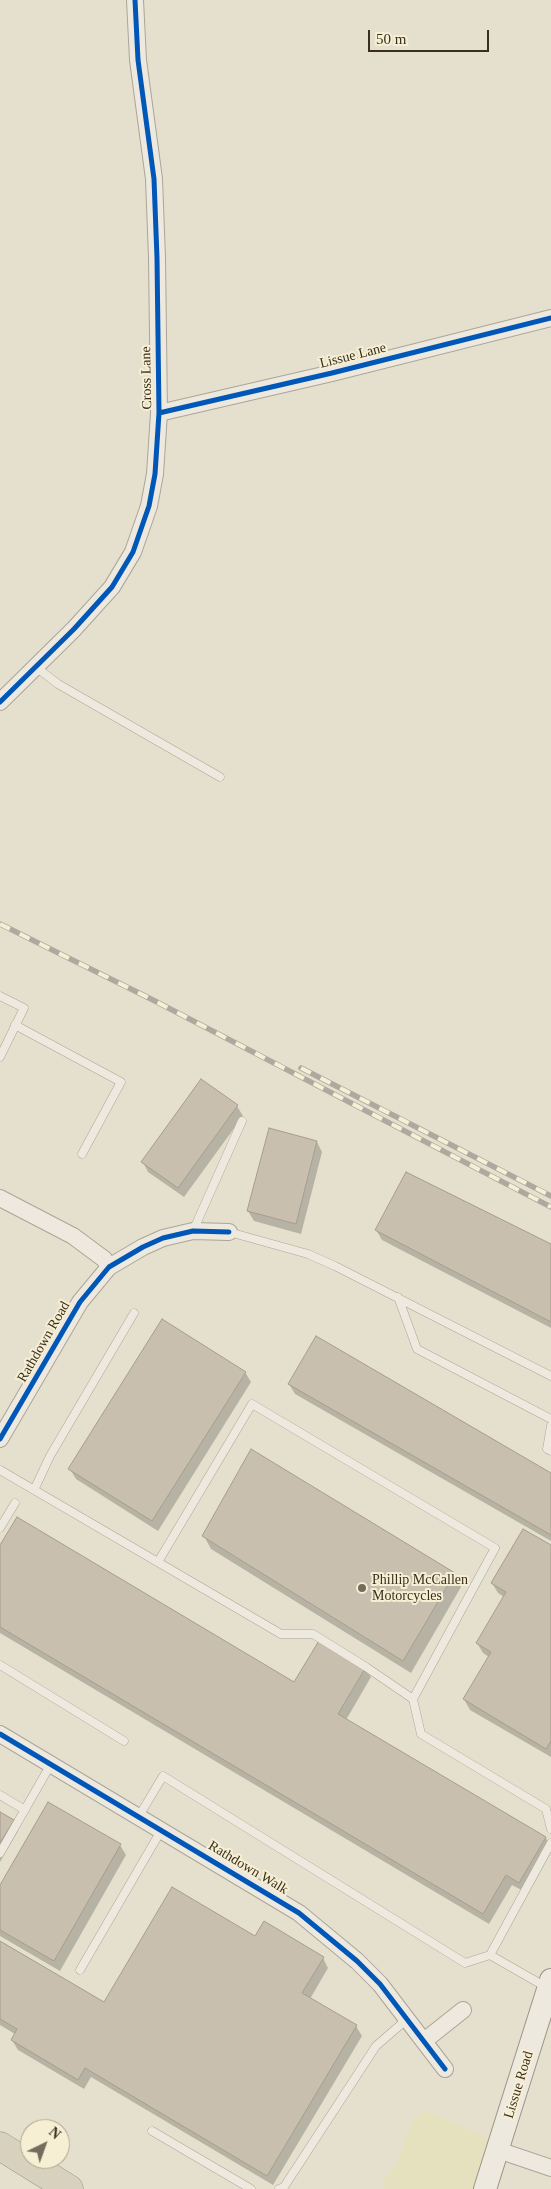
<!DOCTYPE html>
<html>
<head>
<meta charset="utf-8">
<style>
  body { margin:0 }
  #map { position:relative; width:551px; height:2189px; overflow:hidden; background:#e5e0ce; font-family:"Times New Roman",serif }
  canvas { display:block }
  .north { position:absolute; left:20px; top:2119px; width:50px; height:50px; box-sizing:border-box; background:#f6efd4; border:1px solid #aba28b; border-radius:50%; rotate:42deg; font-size:14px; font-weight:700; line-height:20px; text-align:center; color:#3a2e1e }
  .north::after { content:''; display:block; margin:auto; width:18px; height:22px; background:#766c5c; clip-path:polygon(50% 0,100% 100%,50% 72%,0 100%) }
  .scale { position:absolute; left:368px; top:30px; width:121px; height:22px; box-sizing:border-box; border:2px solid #3a2e1e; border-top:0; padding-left:6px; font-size:15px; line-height:18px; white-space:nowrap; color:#3a2e1e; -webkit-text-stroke:4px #f6efd4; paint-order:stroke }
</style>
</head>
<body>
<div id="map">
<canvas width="551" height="2189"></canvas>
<div class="north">N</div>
<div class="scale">50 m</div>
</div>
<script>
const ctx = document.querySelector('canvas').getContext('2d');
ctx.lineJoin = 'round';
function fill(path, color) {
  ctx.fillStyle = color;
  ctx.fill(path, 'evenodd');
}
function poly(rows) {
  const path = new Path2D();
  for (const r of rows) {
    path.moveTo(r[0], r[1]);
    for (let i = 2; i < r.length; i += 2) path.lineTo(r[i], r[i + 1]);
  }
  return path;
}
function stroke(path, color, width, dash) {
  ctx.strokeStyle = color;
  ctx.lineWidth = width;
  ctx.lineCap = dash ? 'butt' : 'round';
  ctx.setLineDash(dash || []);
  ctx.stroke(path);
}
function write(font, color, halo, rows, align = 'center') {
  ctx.font = font + ' "Times New Roman",serif';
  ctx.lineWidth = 4;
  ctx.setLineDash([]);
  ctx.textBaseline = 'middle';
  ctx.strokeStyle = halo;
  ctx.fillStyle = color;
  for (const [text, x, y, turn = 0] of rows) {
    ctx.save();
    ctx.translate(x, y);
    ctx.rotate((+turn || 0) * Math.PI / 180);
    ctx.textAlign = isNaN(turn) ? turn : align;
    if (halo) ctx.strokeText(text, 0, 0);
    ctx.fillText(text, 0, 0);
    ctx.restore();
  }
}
const farmland = poly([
  [424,2110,494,2140,474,2189,384,2189,381,2182,397,2164,411,2122]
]);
const shadow = poly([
  [237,1106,243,1116,184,1197,148,1172,143,1162],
  [317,1142,322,1152,301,1234,254,1221,248,1211],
  [376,1230,551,1245,551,1328,382,1240],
  [245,1372,251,1382,158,1531,76,1479,70,1469],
  [289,1384,551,1475,551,1541,295,1394],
  [204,1536,454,1574,461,1587,411,1673,211,1549],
  [551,1547,551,1757,470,1710,464,1699,489,1657,483,1653,477,1643,504,1597,498,1593,492,1583],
  [0,1548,294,1684,365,1667,371,1677,346,1720,546,1838,551,1848,525,1892,512,1885,489,1924,0,1633],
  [0,1813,13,1820,18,1831,0,1862],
  [120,1845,126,1855,60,1971,0,1936,0,1887],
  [0,1942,104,2004,323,1958,328,1968,310,1999,356,2026,362,2036,273,2185,91,2077,84,2089,18,2050,12,2040,15,2034,0,2025]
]);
const building = poly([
  [201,1079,238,1105,178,1188,141,1162,201,1079],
  [269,1128,317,1141,296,1224,247,1211,269,1128],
  [406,1172,551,1244,551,1322,375,1230,406,1172],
  [162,1319,246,1372,152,1521,68,1469,162,1319],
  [316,1336,551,1473,551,1535,288,1384,316,1336],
  [251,1449,455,1573,403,1661,202,1536,251,1449],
  [17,1517,294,1682,320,1639,366,1667,338,1714,546,1837,519,1883,506,1875,483,1914,0,1627,0,1545,17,1517],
  [523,1529,551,1545,551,1741,546,1749,463,1699,491,1652,476,1643,506,1592,491,1583,523,1529],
  [48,1802,121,1844,54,1961,0,1930,0,1885,48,1802],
  [0,1812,14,1820,0,1843,0,1812],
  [172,1887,255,1936,264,1921,324,1957,302,1993,357,2025,267,2176,85,2068,78,2080,11,2040,17,2029,0,2019,0,1941,104,2002,172,1887]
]);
const lane = poly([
  [36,667,58,684,220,777],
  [0,996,24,1008,0,1057],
  [15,1025,121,1082,82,1154],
  [193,1231,242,1121],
  [229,1232,308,1254,335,1266,551,1376],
  [398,1297,417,1349,551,1419],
  [551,1426,547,1449,551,1451],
  [0,1470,281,1634,313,1634,366,1667,413,1699,495,1548,252,1404,158,1562],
  [34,1490,50,1456,134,1313],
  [0,1528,15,1503],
  [0,1665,124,1741],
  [413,1699,421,1734,546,1809,551,1829],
  [0,1795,25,1810],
  [139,1816,163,1776,465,1963,490,1955,546,1987],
  [0,1853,51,1764],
  [490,1955,551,1843],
  [80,1970,162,1829],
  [152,2131,251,2189],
  [279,2189,284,2187,376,2046,407,2019]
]);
const street = poly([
  [159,413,332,373,551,318],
  [0,702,74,629,112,587,133,552,149,506,155,474,159,413,157,258,154,179,138,60,135,0],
  [0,1198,73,1236,104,1259,109,1267],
  [0,1439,80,1302,109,1267,143,1247,163,1238,193,1231,229,1232],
  [0,1734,299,1913,357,1961,380,1984,445,2069],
  [424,2041,463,2010],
  [498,2150,551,2168]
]);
const secondary = poly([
  [485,2189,551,1980]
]);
const highway = poly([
  [0,2146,69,2189]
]);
const rail = poly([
  [0,924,153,1000,551,1207],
  [301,1068,551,1196]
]);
const cycleway = poly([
  [159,413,332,373,551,318],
  [0,702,74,629,112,587,133,552,149,506,155,474,159,413,157,258,154,179,138,60,135,0],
  [0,1439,80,1302,109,1267,143,1247,163,1238,193,1231,229,1232],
  [0,1734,299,1913,357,1961,380,1984,445,2069]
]);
const markers = [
  [362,1588,5,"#766c5c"]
];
const streetNames = [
  ["Lissue Lane",353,356,-14],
  ["Cross Lane",147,378,-91],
  ["Rathdown Road",44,1342,-60],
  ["Rathdown Walk",248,1868,31],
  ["Lissue Road",519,2085,-73]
];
const poiNames = [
  ["Phillip McCallen",372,1580],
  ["Motorcycles",372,1596]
];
fill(farmland, '#e5e1be');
fill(shadow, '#0003');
fill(building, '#c9bfaf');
stroke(building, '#a69c8d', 1);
stroke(lane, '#aaa597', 9);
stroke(street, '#aaa597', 18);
stroke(secondary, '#9a9486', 24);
stroke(highway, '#908a7e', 29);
stroke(lane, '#ede9df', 8);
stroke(street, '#ede9df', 16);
stroke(secondary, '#ede9df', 22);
stroke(highway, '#d8d1be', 28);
stroke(rail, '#ada99f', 5.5);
stroke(rail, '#f6efd4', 4, [11]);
stroke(cycleway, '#0057b8', 5);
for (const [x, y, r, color] of markers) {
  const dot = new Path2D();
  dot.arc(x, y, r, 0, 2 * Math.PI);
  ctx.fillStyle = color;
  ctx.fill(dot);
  stroke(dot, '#f6efd4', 2);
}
write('14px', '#3a2e1e', '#f6efd4', streetNames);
write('14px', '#3a2e1e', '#f6efd4', poiNames, 'left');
</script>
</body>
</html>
